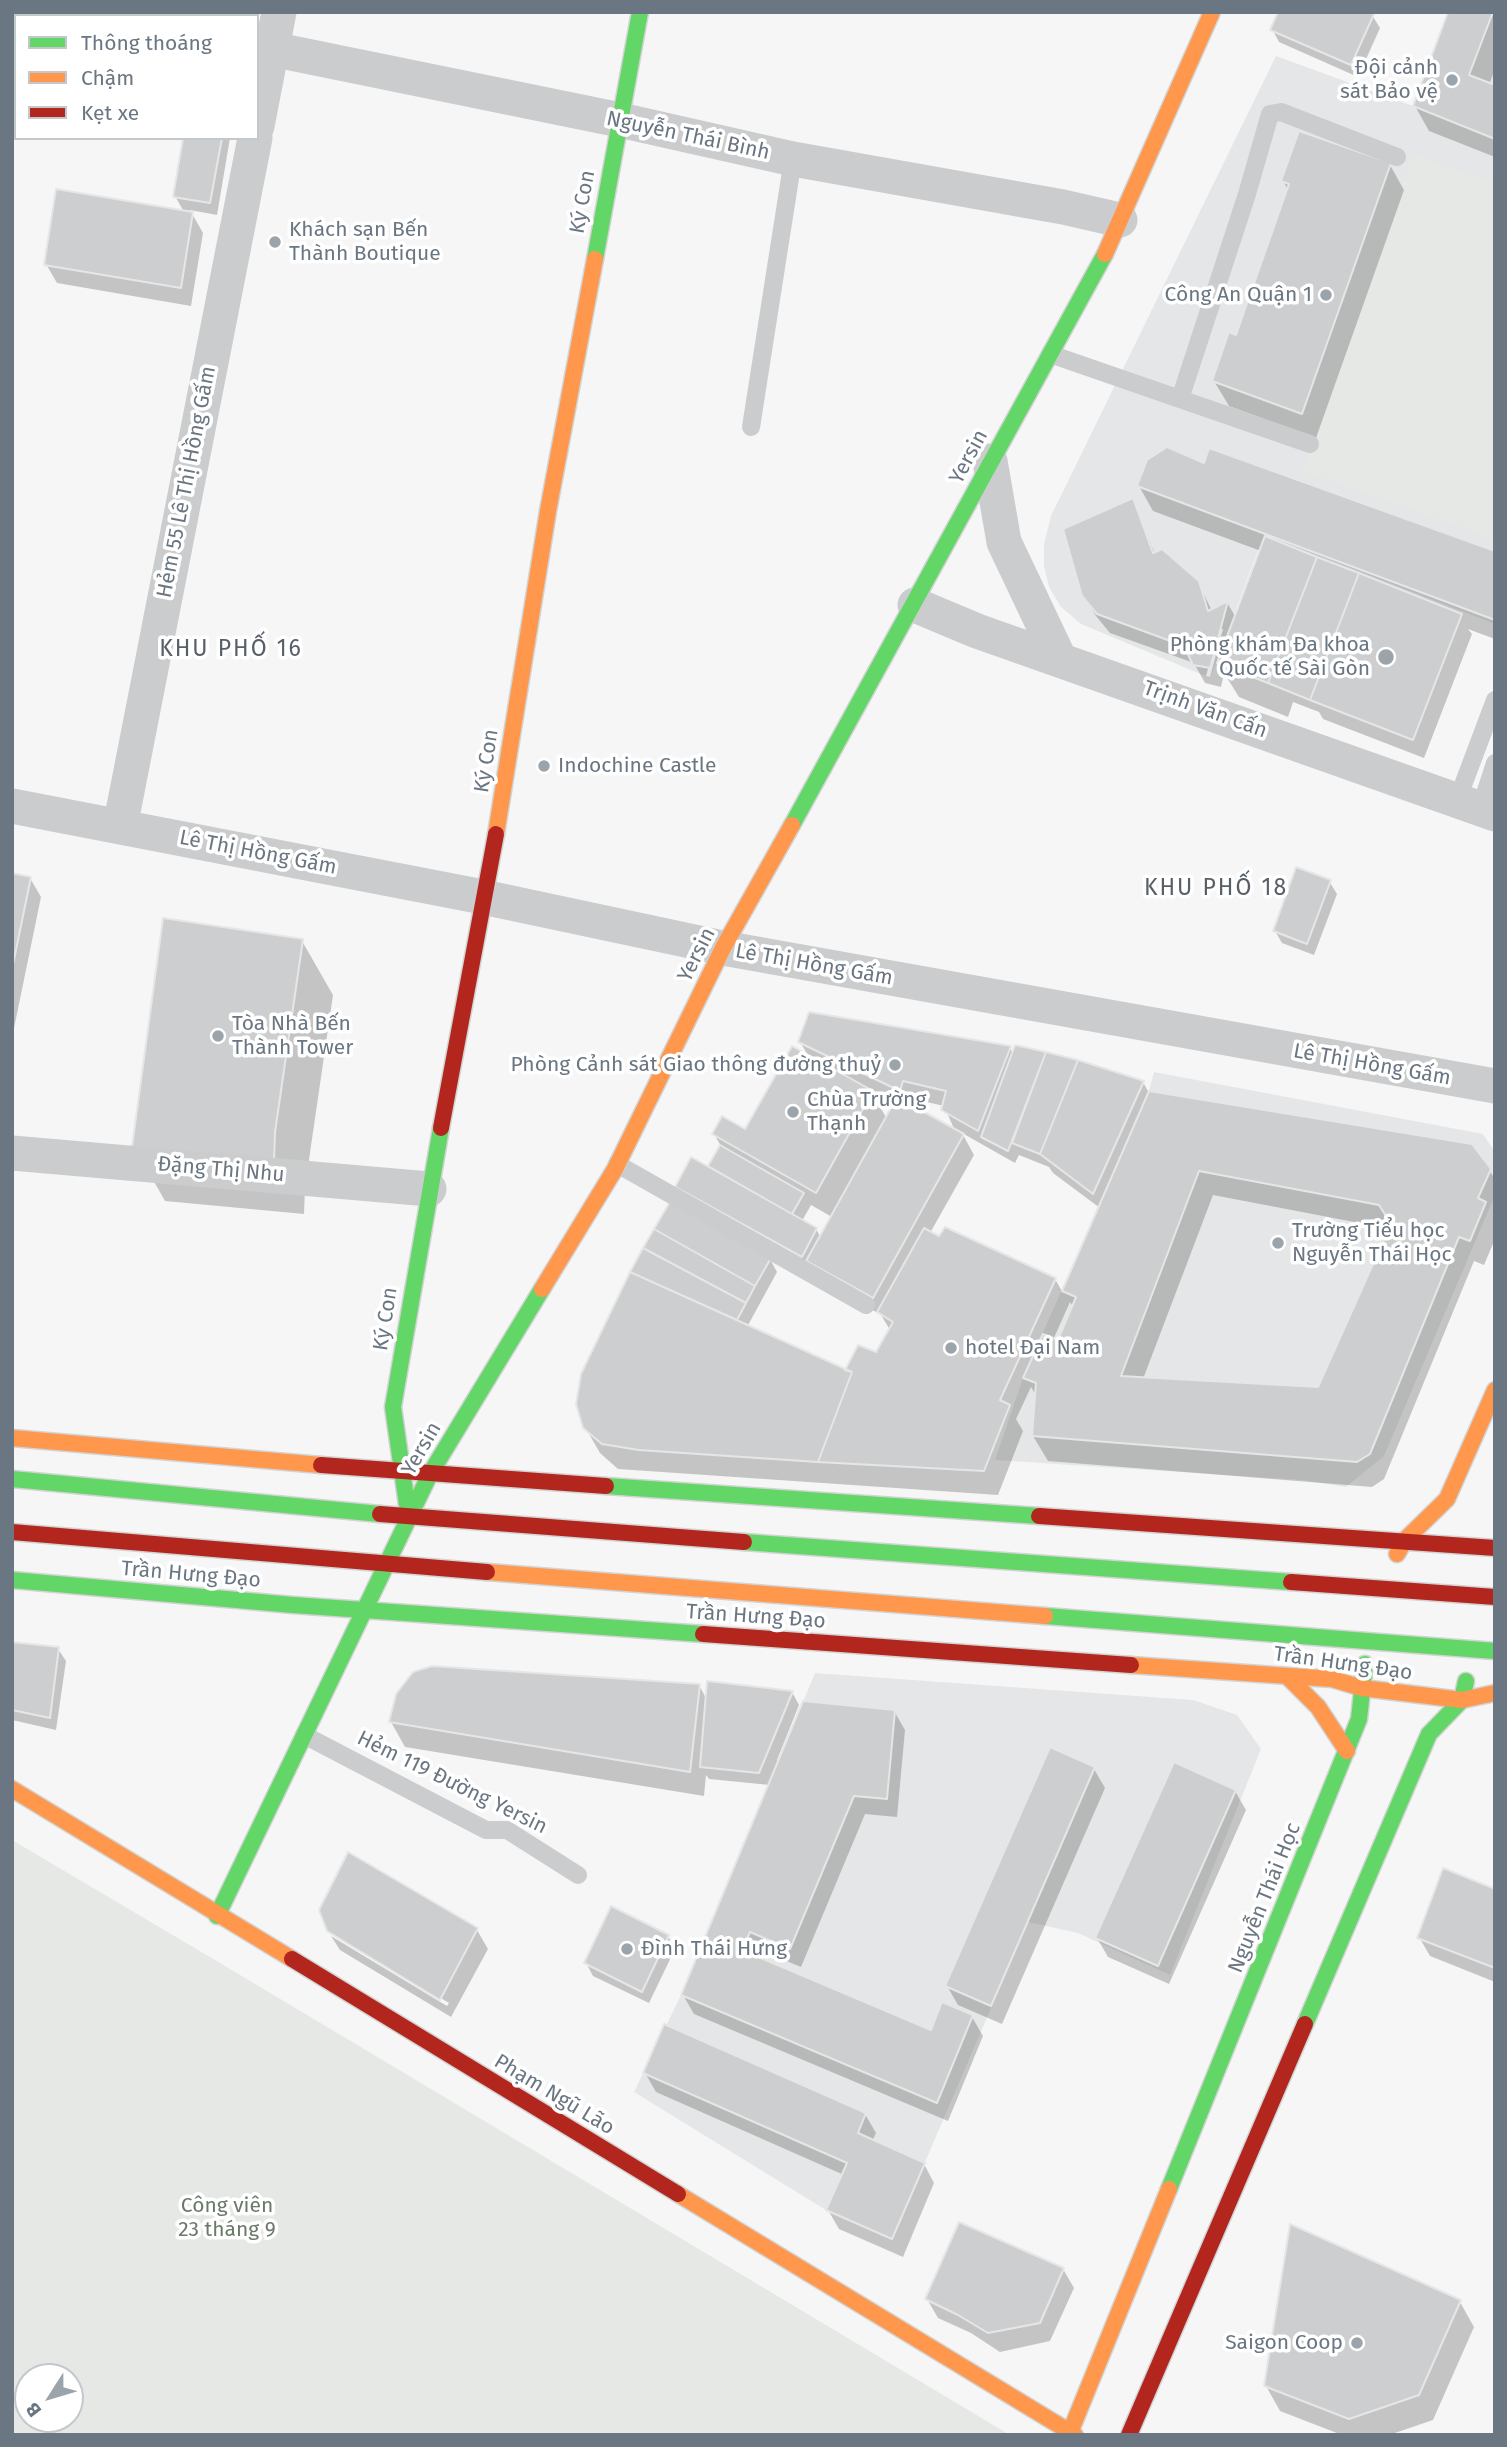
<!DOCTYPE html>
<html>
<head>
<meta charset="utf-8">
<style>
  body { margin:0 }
  #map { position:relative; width:1507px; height:2447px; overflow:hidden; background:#f6f6f6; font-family:"Fira Sans",sans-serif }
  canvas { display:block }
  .frame { position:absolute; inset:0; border:14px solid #6a7682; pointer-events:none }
  .legend { position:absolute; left:14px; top:14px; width:245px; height:126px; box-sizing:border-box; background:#fff; border:2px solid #c3c8cd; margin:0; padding:9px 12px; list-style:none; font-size:21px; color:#6a7682 }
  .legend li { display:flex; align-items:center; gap:14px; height:35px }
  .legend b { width:35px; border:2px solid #c3c8cd }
  .north { position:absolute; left:14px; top:2363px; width:70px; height:70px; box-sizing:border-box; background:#fff; border:2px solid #c3c8cd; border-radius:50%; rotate:233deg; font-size:19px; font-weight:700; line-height:28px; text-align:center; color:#6a7682 }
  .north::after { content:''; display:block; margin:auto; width:24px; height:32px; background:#9ba3ab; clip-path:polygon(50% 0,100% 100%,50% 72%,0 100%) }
</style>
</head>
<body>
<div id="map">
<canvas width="1507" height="2447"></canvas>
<div class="frame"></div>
<ul class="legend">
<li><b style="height:9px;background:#63d668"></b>Thông thoáng</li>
<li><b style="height:9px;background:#ff974d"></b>Chậm</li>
<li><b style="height:9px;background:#b3261e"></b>Kẹt xe</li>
</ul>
<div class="north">B</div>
</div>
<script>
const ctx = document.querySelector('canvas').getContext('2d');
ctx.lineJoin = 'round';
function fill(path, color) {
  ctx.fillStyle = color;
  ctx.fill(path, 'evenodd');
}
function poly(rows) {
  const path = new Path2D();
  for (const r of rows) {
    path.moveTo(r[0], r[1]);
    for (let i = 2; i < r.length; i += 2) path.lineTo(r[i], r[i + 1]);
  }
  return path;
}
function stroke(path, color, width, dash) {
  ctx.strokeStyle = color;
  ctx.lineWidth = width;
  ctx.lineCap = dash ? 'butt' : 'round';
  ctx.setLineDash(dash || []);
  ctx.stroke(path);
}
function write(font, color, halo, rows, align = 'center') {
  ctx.font = font + ' "Fira Sans",sans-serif';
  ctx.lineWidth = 7;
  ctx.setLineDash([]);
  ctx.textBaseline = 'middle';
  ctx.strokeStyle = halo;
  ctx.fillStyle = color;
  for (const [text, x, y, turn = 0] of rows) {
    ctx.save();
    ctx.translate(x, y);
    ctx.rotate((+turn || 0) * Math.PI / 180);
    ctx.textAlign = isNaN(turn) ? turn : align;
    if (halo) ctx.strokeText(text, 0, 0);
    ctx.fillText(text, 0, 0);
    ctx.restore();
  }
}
const built = poly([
  [1448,12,1495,12,1495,624,1264,534,1210,678,1081,624,1061,607,1049,587,1044,566,1044,544,1051,516,1276,56,1413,106],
  [1154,1072,1483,1134,1495,1152,1495,1195,1384,1456,1346,1487,1302,1480,995,1460,1023,1378,1149,1091],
  [815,1673,1193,1700,1237,1715,1261,1749,1170,1975,1078,1933,1028,1922,892,2239,826,2210,634,2092,681,1995]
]);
const green = poly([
  [1412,154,1495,183,1495,539,1303,471],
  [12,1840,215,1960,1010,2435,12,2435],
  [70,2377,70,2419,28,2419,28,2377]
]);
const shadow = poly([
  [1450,12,1495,12,1495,69,1489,85,1495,87,1495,157,1429,131,1415,106],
  [1372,15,1380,28,1358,77,1279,42,1272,29],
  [185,138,230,138,217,215,190,210,203,233,191,306,57,283,46,264,184,212,175,196],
  [1390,165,1404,190,1316,438,1229,406,1214,381,1237,337,1289,191,1283,181],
  [1167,448,1205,465,1495,552,1495,639,1468,629,1472,634,1424,758,1323,719,1319,712,1293,702,1288,717,1239,697,1224,673,1221,687,1205,683,1194,663,1110,633,1096,616,1084,596,1132,500,1155,554,1198,582,1212,611,1228,604,1236,618,1261,551,1153,511,1139,486,1149,461],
  [1219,629,1223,629,1210,677,1206,676],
  [12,875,30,878,41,897,12,1038],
  [1329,881,1337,894,1314,955,1282,943,1275,931],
  [302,941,333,995,305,1187,304,1214,165,1201,134,1146],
  [800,1042,1010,1048,1013,1054,1016,1047,1078,1061,1143,1082,1149,1093,1489,1170,1495,1179,1495,1239,1484,1265,1474,1261,1384,1479,1372,1487,1048,1461,1033,1436,1037,1397,1031,1387,1016,1419,1023,1431,998,1495,618,1469,600,1453,585,1427,582,1375,632,1272,770,1259,777,1272,747,1327,846,1372,877,1354,890,1330,881,1315,684,1199,709,1169,721,1146,714,1134,746,1131,809,1057],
  [870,1089,896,1102,887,1119],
  [914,1099,944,1106,955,1131,911,1107],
  [962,1133,1015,1163,1019,1155,1049,1167,1053,1173,1100,1208,1063,1293,1055,1279,930,1233,974,1155],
  [1213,1195,1391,1229,1319,1389,1143,1379],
  [811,1205,832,1217,821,1238,816,1229,802,1221],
  [1070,1302,1074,1308,1058,1343,1053,1340],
  [12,1644,58,1649,66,1661,56,1730,12,1720],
  [699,1685,707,1700,792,1692,799,1705,777,1760,780,1761,894,1711,905,1730,897,1817,865,1814,801,1967,760,1950,757,1958,932,2032,972,2017,983,2036,948,2121,694,2014,683,1995,770,1785,709,1779,706,1775,704,1796,405,1747,391,1722],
  [1094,1769,1105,1788,1002,2024,958,2005,947,1986],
  [1235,1791,1246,1810,1169,1984,1108,1957,1097,1938],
  [1495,1890,1495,1982,1430,1956,1419,1937],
  [328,1930,477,1930,488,1949,451,2017,340,1950,331,1936,447,2006,449,2003],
  [668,1936,675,1949,649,2003,593,1976,586,1963],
  [645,2073,865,2114,876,2133,872,2142,924,2164,934,2183,903,2257,839,2229,828,2210,844,2175,656,2092],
  [1063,2269,1074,2288,1050,2341,1000,2352,971,2333,938,2318,927,2299],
  [1460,2302,1474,2327,1433,2420,1389,2435,1342,2435,1280,2411,1266,2386]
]);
const building = poly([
  [1278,12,1370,12,1374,14,1351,65,1270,30,1278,12],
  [1448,12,1493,12,1469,75,1495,85,1495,139,1413,106,1448,12],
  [1299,131,1391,163,1302,414,1212,381,1229,332,1236,335,1289,184,1281,181,1299,131],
  [183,138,222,138,210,203,173,197,183,138],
  [56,189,193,212,181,288,44,265,56,189],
  [1167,447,1204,463,1209,448,1495,551,1495,620,1137,486,1147,460,1167,447],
  [1133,498,1153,553,1162,549,1199,581,1208,611,1228,601,1210,668,1193,665,1184,646,1097,614,1082,596,1063,529,1133,498],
  [1265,536,1317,557,1268,683,1217,663,1265,536],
  [1317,557,1359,573,1310,700,1268,683,1317,557],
  [1359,573,1462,614,1413,740,1310,700,1359,573],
  [1296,867,1331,880,1307,944,1273,931,1296,867],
  [12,873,31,877,12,969,12,873],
  [163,918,303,939,275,1132,274,1160,132,1147,163,918],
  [809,1012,1011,1046,978,1131,941,1110,946,1091,903,1081,900,1091,798,1042,809,1012],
  [1015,1045,1046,1052,1008,1151,981,1137,1015,1045],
  [792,1046,873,1091,816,1193,712,1134,722,1116,745,1129,792,1046],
  [1046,1052,1078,1060,1040,1154,1012,1143,1046,1052],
  [1078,1060,1144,1081,1093,1194,1040,1154,1078,1060],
  [1149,1091,1472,1144,1491,1169,1478,1198,1486,1202,1470,1241,1459,1237,1370,1454,1357,1462,1032,1436,1036,1383,1023,1378,1043,1334,1058,1340,1076,1297,1062,1291,1149,1091],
  [1199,1171,1379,1205,1391,1224,1318,1387,1121,1376,1199,1171],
  [897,1097,964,1134,873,1298,806,1261,897,1097],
  [720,1145,804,1193,792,1214,708,1166,720,1145],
  [691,1157,817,1228,802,1257,675,1187,691,1157],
  [671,1200,771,1258,755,1286,654,1229,671,1200],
  [945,1227,1056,1278,1000,1400,1010,1405,984,1471,818,1462,852,1372,845,1370,858,1345,876,1352,893,1322,877,1312,924,1228,939,1236,945,1227],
  [654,1229,755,1286,746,1303,643,1248,654,1229],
  [643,1248,746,1303,737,1320,630,1272,643,1248],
  [630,1272,852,1372,818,1462,639,1450,602,1444,583,1428,576,1404,581,1374,630,1272],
  [12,1642,59,1647,50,1718,12,1710,12,1642],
  [432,1666,700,1684,690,1772,389,1722,396,1694,413,1672,432,1666],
  [707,1681,793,1691,759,1773,700,1767,707,1681],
  [803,1701,895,1710,887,1799,854,1796,790,1949,750,1932,742,1950,931,2030,942,2002,973,2015,937,2103,681,1995,803,1701],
  [1050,1747,1095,1767,991,2006,945,1986,1050,1747],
  [1174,1762,1236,1790,1158,1966,1095,1938,1174,1762],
  [348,1852,478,1928,440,2000,327,1931,319,1910,348,1852],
  [1443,1868,1495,1889,1495,1968,1417,1938,1443,1868],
  [611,1906,669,1935,642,1992,584,1963,611,1906],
  [664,2024,866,2113,858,2133,925,2163,892,2239,826,2210,847,2163,643,2073,664,2024],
  [959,2222,1064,2268,1040,2323,988,2333,958,2315,925,2299,959,2222],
  [1290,2224,1461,2300,1419,2395,1349,2419,1264,2386,1290,2224]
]);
const lane = poly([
  [1050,354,1310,444],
  [1180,399,1247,194,1270,114,1281,112,1397,157],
  [751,427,793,159],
  [1457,801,1495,700],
  [1480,809,1495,763],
  [617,1164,866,1305],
  [304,1735,486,1830,507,1830,578,1875]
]);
const street = poly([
  [68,12,87,16],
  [257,46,620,120,793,159,1063,207,1120,220],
  [257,126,279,12],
  [990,461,1004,542,1059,658],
  [915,605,977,631,1495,814],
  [12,806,483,897,723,948,1495,1086],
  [120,827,255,138],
  [12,1153,429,1189]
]);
const fast = poly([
  [595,259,640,12],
  [792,825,1105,254],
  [12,1479,380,1514],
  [606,1486,1039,1516],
  [407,1505,393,1407,441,1128],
  [744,1542,1291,1582],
  [12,1580,293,1605,703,1634],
  [1045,1616,1495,1651],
  [217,1916,430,1474,542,1289],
  [1305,2024,1429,1734,1462,1700,1466,1681],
  [1169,2189,1359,1719,1365,1664]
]);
const slow = poly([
  [1105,254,1212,12],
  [496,834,548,511,595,259],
  [542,1289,615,1169,723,948,792,825],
  [12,1438,321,1465],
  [1397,1554,1405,1540,1447,1499,1495,1390],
  [487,1572,1045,1616],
  [1131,1665,1332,1679,1362,1688,1462,1700,1495,1693],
  [1287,1676,1318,1707,1347,1751],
  [12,1789,292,1959],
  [678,2194,1075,2435],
  [1069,2435,1169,2189]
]);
const jam = poly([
  [441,1128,496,834],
  [321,1465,606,1486],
  [380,1514,744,1542],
  [1039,1516,1495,1548],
  [12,1532,487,1572],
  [1291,1582,1495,1597],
  [703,1634,1131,1665],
  [292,1959,678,2194],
  [1129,2435,1305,2024]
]);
const markers = [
  [1452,80,7,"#9ba3ab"],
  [275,242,7,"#9ba3ab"],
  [1326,295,7,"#9ba3ab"],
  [1386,657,9,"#9ba3ab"],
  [544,766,7,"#9ba3ab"],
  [218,1036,7,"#9ba3ab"],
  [895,1065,7,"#9ba3ab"],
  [793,1112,7,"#9ba3ab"],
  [1278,1243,7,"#9ba3ab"],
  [951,1348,7,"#9ba3ab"],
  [627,1949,7,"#9ba3ab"],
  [1357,2343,7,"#9ba3ab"]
];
const poiNames = [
  ["Đội cảnh",1438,68,"right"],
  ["sát Bảo vệ",1438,92,"right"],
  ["Khách sạn Bến",289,230],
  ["Thành Boutique",289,254],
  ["Công An Quận 1",1312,295,"right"],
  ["Phòng khám Đa khoa",1370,645,"right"],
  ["Quốc tế Sài Gòn",1370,669,"right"],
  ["Indochine Castle",558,766],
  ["Tòa Nhà Bến",232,1024],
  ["Thành Tower",232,1048],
  ["Phòng Cảnh sát Giao thông đường thuỷ",881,1065,"right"],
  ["Chùa Trường",807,1100],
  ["Thạnh",807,1124],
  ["Trường Tiểu học",1292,1231],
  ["Nguyễn Thái Học",1292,1255],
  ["hotel Đại Nam",965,1348],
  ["Đình Thái Hưng",641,1949],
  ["Saigon Coop",1343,2343,"right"]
];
const streetNames = [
  ["Nguyễn Thái Bình",688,136,12],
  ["Ký Con",583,202,-80],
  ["Yersin",969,457,-62],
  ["Hẻm 55 Lê Thị Hồng Gấm",187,482,-79],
  ["Trịnh Văn Cấn",1205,710,20],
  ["Ký Con",487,761,-81],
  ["Lê Thị Hồng Gấm",258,853,11],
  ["Yersin",697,955,-63],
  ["Lê Thị Hồng Gấm",814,965,10],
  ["Lê Thị Hồng Gấm",1372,1065,10],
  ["Ðặng Thị Nhu",221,1170,5],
  ["Ký Con",386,1319,-81],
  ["Yersin",422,1449,-60],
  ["Trần Hưng Đạo",191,1575,5],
  ["Trần Hưng Đạo",756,1617,4],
  ["Trần Hưng Đạo",1343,1664,8],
  ["Hẻm 119 Đường Yersin",452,1783,26],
  ["Nguyễn Thái Học",1265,1898,-68],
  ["Phạm Ngũ Lão",554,2095,31]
];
const parkNames = [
  ["Công viên",227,2206],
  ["23 tháng 9",227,2230]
];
const neighbourhoodNames = [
  ["KHU PHỐ 16",231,650],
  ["KHU PHỐ 18",1216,889]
];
fill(built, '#e5e6e7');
fill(green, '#e5e8e4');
fill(shadow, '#0003');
fill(building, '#cdcecf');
stroke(building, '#e6e6e6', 2);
stroke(fast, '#d2d3d3', 19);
stroke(slow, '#d2d3d3', 19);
stroke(jam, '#d2d3d3', 19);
stroke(lane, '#cbcccd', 18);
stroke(street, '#cbcccd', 35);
stroke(fast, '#63d668', 16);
stroke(slow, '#ff974d', 16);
stroke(jam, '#b3261e', 16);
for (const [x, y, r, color] of markers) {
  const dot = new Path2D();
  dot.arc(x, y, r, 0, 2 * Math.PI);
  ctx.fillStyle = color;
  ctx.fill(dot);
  stroke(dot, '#fff', 2.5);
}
write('21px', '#6a7682', '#fff', poiNames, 'left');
write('21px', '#6a7682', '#fff', streetNames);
write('21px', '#6a7a68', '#fff', parkNames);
ctx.letterSpacing = '2px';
write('23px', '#575f68', '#fff', neighbourhoodNames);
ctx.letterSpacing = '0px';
</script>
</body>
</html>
